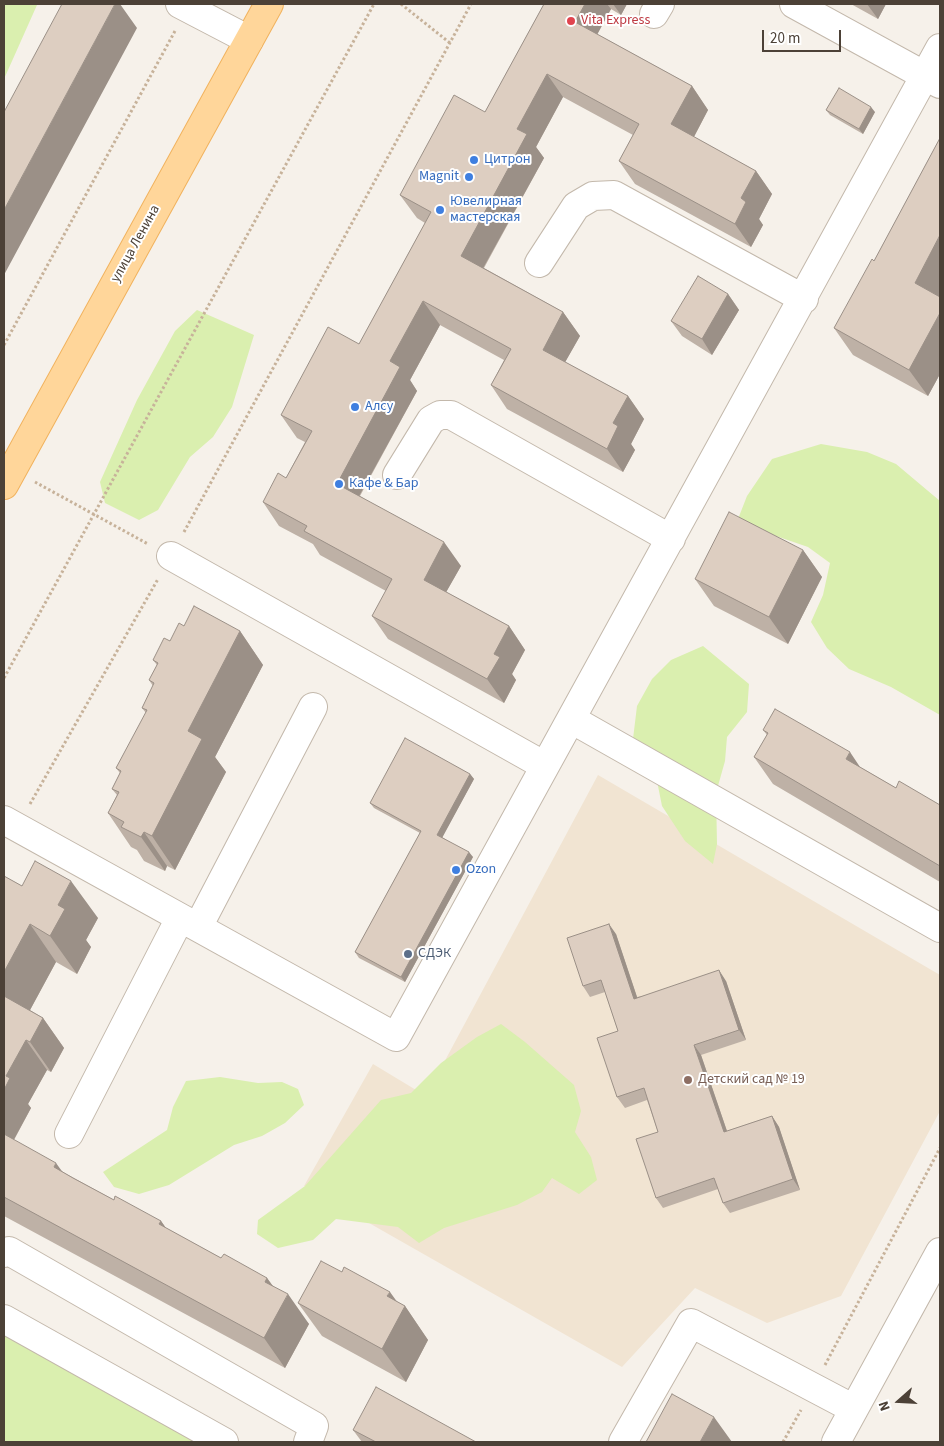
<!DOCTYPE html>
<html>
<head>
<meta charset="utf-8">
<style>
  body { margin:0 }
  #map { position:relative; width:944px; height:1446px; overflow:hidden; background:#f6f1ea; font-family:"Source Sans 3",sans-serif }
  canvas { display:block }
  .frame { position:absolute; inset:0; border:5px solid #4c4137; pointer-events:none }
  .north { position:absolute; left:874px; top:1376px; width:50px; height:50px; -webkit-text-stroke:4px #fff; paint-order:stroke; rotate:251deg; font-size:14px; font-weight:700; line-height:20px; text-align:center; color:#4c4137 }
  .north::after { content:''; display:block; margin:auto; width:18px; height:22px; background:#4c4137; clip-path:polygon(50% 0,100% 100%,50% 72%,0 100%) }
  .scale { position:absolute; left:762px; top:30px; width:79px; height:22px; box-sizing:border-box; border:2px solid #4c4137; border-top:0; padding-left:6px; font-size:15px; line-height:18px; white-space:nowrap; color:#4c4137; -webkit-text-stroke:4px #fff; paint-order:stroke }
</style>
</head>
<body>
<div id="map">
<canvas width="944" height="1446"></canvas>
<div class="frame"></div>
<div class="north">N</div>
<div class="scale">20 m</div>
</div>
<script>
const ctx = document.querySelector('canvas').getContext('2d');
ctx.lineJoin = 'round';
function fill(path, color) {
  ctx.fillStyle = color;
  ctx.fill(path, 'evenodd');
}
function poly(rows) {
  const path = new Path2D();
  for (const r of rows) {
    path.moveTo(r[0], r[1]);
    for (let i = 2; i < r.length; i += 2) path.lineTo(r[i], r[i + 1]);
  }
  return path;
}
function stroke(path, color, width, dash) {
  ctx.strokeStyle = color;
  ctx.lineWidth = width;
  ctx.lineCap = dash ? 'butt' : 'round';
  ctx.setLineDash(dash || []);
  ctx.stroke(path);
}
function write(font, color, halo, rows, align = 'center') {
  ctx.font = font + ' "Source Sans 3",sans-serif';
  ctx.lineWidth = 4;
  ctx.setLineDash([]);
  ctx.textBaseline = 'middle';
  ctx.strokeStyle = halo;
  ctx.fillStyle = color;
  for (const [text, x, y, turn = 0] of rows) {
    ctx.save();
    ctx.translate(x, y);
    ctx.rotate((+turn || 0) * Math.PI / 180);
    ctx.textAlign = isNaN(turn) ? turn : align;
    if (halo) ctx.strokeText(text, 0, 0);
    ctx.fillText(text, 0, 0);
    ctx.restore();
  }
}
const education = poly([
  [598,775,940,975,940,1111,841,1296,767,1323,695,1288,622,1367,304,1186,373,1064,426,1096]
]);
const green = poly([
  [4,4,37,5,4,79],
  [197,310,254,335,232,407,213,437,190,457,158,510,139,520,105,503,100,482,137,400,175,331],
  [821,444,867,452,896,464,940,501,940,715,891,687,849,669,827,648,811,622,823,595,830,563,808,547,776,536,738,519,747,496,772,459],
  [703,646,749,684,747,712,727,737,725,761,716,793,717,844,713,864,685,841,662,806,654,766,633,739,637,706,652,679,671,660],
  [501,1024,525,1042,574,1085,581,1111,575,1132,591,1157,597,1180,579,1194,552,1178,542,1192,517,1205,444,1228,419,1243,398,1227,336,1219,313,1240,278,1248,257,1234,258,1220,305,1186,381,1100,411,1093,441,1063,477,1037],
  [220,1077,258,1083,282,1082,298,1089,304,1105,285,1123,262,1136,234,1145,169,1185,139,1194,114,1187,103,1172,167,1130,173,1107,186,1081],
  [4,1332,203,1442,4,1442]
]);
const path = poly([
  [401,4,450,43],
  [4,345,175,31],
  [35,482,148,544],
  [184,532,471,4],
  [4,678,374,4],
  [30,804,158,579],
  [825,1365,940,1148],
  [783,1442,801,1410]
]);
const minor = poly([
  [180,4,249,40],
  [794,4,940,84],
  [654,14,660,4],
  [539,263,576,206,593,196,614,195,804,299],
  [397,475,431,420,440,415,451,415,671,539],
  [171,556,545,766],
  [571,719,940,928],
  [4,820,396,1037,940,48],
  [198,927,313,707],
  [69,1134,180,918],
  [4,1253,9,1251,314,1426,308,1442],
  [4,1319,224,1442],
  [623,1442,691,1323,854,1409],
  [836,1442,940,1252]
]);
const major = poly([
  [4,485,269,4]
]);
const wall = poly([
  [544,4,627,4,621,15,611,9,597,34,692,86,708,110,694,137,756,171,772,194,759,219,763,225,751,247,635,184,619,161,633,135,563,97,536,147,544,158,484,268,563,312,580,336,565,362,628,396,644,419,631,444,635,450,623,472,507,409,491,385,504,360,440,325,410,380,417,391,360,496,461,566,446,592,509,626,525,650,512,674,516,680,504,703,388,639,372,616,386,591,320,555,313,544,279,526,263,502,286,478,305,442,297,438,281,415,359,344,425,223,417,218,400,195,485,112],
  [851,4,886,4,878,19],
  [826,110,875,112,863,134,830,115],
  [940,138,940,374,928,396,853,355,834,328,874,261],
  [728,294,739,310,712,355,682,336,671,321],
  [803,550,822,577,788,644,714,606,695,579],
  [184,626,240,631,263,665,215,757,226,772,175,870,167,866,165,871,144,861,137,850,131,847,108,813,117,795,112,789,120,773,116,768,146,713,142,708,153,686,149,680,157,665,153,660],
  [763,730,860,767,896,788,940,805,940,882,773,784,754,757,767,735],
  [470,774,474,779,442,837,473,857,405,982,359,958,355,952,420,833,374,808,370,803],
  [4,876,22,886,98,918,86,940,91,947,77,974,56,962,30,1010,43,1018,64,1048,51,1072,47,1070,28,1104,31,1108,14,1140,63,1172,114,1200,161,1221,166,1228,221,1258,267,1278,273,1286,309,1324,285,1368,4,1216],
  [616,934,637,997,726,981,746,1040,701,1055,727,1131,772,1116,779,1127,800,1190,730,1213,723,1203,718,1189,663,1208,656,1198,658,1132,647,1100,625,1108,617,1097,618,1031,605,992,590,997,583,986],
  [342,1272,405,1306,428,1340,406,1382,322,1336,298,1303],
  [353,1430,476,1442,362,1442]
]);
const shadedWall = poly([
  [115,4,120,4,137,28,4,275,4,210],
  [585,4,607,4,611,9,591,46,575,22],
  [613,4,627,4,621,15],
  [867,4,886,4,878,19],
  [547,74,563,97,536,147,544,158,477,279,461,256,517,129],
  [692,86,708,110,688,148,671,124],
  [871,107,875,112,863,134,859,129],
  [756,171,772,194,759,219,763,225,751,247,735,224,741,198],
  [940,235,940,297,915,283],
  [728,294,739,310,712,355,702,339],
  [423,301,440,325,410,380,417,391,353,507,337,484,390,361],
  [563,312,580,336,559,373,543,350],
  [940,313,940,374,928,396,909,370],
  [628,396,644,419,631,444,635,450,623,472,607,449,613,423],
  [444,542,461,566,440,603,424,580],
  [803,550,822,577,788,644,769,617],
  [509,626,525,650,512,674,516,680,504,703,487,679,494,654],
  [240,631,263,665,215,757,226,772,175,870,152,836,188,731],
  [850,752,868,779,846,759],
  [470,774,474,779,441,840,437,835],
  [144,832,167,866,165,871,141,837],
  [469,852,473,857,405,982,401,977],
  [71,881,98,918,86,940,91,947,77,974,50,936,58,905],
  [30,924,56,962,23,1023,4,996,4,972],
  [609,924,616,934,641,1009,634,999],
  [719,970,726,981,746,1040,739,1030],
  [43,1018,64,1048,51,1072,30,1042],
  [26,1040,47,1070,28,1104,31,1108,6,1154,4,1151,4,1090,6,1076],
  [694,1045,701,1055,731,1143,724,1132],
  [772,1116,779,1127,800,1190,793,1179],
  [56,1163,77,1192,54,1167],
  [161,1221,182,1251,159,1224],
  [267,1278,284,1302,288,1294,309,1324,285,1368,264,1338,265,1282],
  [390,1292,403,1310,405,1306,428,1340,406,1382,382,1349,387,1296],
  [714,1417,732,1442,700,1442]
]);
const building = poly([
  [62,4,115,4,4,210,4,112,62,4],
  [544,4,585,4,575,22,692,86,671,124,756,171,741,198,746,202,735,224,619,161,639,124,547,74,517,129,527,134,461,256,563,312,543,350,628,396,613,423,618,426,607,449,491,385,511,349,423,301,390,361,400,367,337,484,444,542,424,580,509,626,494,654,500,657,487,679,372,616,392,579,304,531,307,526,263,502,278,473,286,478,312,431,281,415,328,327,359,344,431,212,400,195,454,95,485,112,544,4],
  [839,88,871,107,859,129,826,110,839,88],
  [940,138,940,235,915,283,940,297,940,313,909,370,834,328,872,259,874,261,940,138],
  [698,276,728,294,702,339,671,321,698,276],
  [729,512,803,550,769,617,695,579,729,512],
  [194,606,240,631,188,731,202,739,152,836,144,832,141,837,121,827,124,822,108,813,119,792,112,789,121,771,116,768,147,710,142,708,154,683,149,680,158,663,153,660,164,638,170,641,179,623,184,626,194,606],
  [775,709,850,752,846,759,896,788,899,781,940,805,940,866,754,757,768,733,763,730,775,709],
  [405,738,470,774,437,835,469,852,401,977,355,952,421,831,370,803,405,738],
  [35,861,71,881,58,905,65,909,50,936,30,924,4,972,4,876,22,886,35,861],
  [609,924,634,999,719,970,739,1030,694,1045,724,1132,772,1116,793,1179,723,1203,714,1178,656,1198,636,1139,658,1132,644,1088,617,1097,597,1038,618,1031,601,980,583,986,567,938,609,924],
  [4,996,43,1018,30,1042,26,1040,6,1076,10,1078,4,1090,4,996],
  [4,1134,56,1163,54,1167,73,1178,114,1200,115,1196,161,1221,159,1224,221,1258,224,1254,267,1278,265,1282,288,1294,264,1338,4,1197,4,1134],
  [321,1261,342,1272,344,1267,390,1292,387,1296,405,1306,382,1349,298,1303,321,1261],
  [376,1387,476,1442,376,1442,353,1430,376,1387],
  [672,1394,714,1417,700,1442,646,1442,672,1394]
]);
const markers = [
  [571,21,5,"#e0444e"],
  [474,160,5,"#3f7fe0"],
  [469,177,5,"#3f7fe0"],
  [440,210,5,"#3f7fe0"],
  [355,407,5,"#3f7fe0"],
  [339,484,5,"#3f7fe0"],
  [456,870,5,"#3f7fe0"],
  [408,954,5,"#5c6f8a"],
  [688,1080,5,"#8d6e63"]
];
const healthNames = [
  ["Vita Express",581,21]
];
const shopNames = [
  ["Цитрон",484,160],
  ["Magnit",459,177,"right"],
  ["Ювелирная",450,202],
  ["мастерская",450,218],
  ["Алсу",365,407],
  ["Кафе & Бар",349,484],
  ["Ozon",466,870]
];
const streetNames = [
  ["улица Ленина",136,244,-61]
];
const serviceNames = [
  ["СДЭК",418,954]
];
const educationNames = [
  ["Детский сад № 19",698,1080]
];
fill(education, '#f1e4d2');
fill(green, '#daefaf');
stroke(minor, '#c3b8ab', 30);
stroke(major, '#f1b25d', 30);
stroke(path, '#c7b29a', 3, [2.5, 2.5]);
stroke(minor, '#fff', 28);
stroke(major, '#ffd69a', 28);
fill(wall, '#beb1a6');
fill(shadedWall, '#9b9087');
fill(building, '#ddcec1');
stroke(building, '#9b9087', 1);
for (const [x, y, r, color] of markers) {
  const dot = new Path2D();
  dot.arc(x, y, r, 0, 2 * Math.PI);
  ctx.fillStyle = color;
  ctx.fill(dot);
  stroke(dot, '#fff', 2);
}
write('14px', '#be3a42', '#fff', healthNames, 'left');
write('14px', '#366cbe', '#fff', shopNames, 'left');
write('14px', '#4c4137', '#fff', streetNames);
write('14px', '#4e5e75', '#fff', serviceNames, 'left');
write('14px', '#785e54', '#fff', educationNames, 'left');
</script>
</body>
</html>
